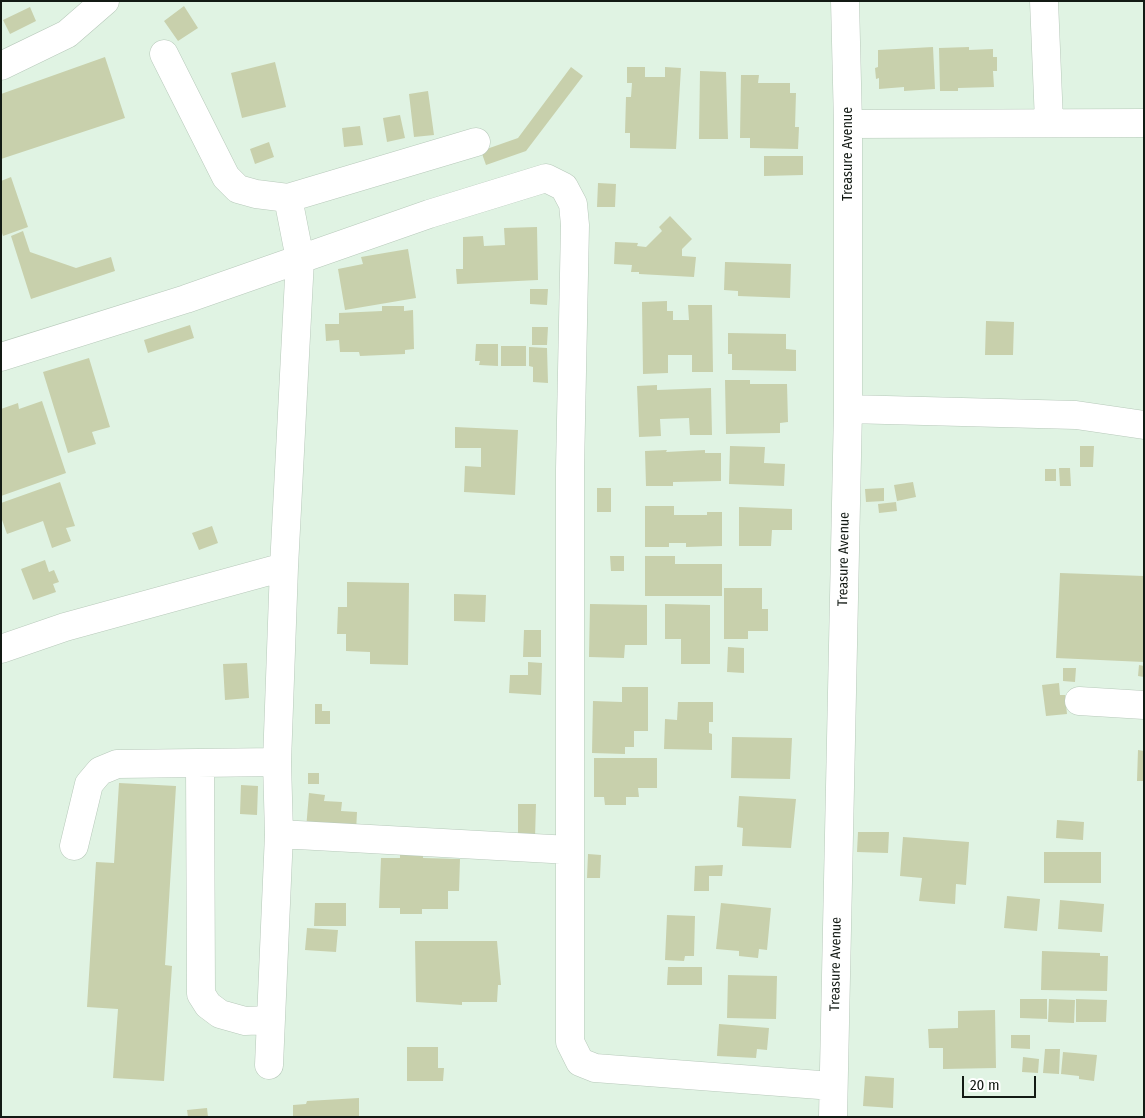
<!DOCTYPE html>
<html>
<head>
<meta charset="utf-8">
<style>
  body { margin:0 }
  #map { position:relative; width:1145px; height:1118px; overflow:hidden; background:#e0f3e3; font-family:"Fira Sans Condensed",sans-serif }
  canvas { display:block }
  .frame { position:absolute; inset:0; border:2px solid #131a14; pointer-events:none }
  .scale { position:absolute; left:962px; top:1076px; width:74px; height:22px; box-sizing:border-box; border:2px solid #131a14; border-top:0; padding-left:6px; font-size:15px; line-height:18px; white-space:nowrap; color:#131a14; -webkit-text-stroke:4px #fff; paint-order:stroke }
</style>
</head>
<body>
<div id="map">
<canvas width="1145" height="1118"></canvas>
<div class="frame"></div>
<div class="scale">20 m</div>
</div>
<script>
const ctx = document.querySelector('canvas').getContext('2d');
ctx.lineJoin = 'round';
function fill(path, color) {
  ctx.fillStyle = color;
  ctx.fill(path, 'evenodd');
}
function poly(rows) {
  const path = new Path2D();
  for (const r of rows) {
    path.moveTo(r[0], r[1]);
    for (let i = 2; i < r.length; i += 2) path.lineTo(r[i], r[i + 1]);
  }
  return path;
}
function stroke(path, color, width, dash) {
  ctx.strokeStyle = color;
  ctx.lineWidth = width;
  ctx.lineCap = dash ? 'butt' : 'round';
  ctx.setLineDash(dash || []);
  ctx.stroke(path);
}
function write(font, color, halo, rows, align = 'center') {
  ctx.font = font + ' "Fira Sans Condensed",sans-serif';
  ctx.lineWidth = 4;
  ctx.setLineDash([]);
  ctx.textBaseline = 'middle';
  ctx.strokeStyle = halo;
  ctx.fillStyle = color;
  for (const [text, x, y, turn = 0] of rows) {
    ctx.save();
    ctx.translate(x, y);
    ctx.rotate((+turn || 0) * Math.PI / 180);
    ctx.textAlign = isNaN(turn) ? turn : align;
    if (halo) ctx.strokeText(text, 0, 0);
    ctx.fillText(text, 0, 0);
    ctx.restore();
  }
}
const building = poly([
  [184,6,198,28,178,41,164,21],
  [30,7,36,21,10,34,3,20],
  [933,47,935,89,904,91,904,87,879,89,879,78,876,79,875,68,878,67,878,50],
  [969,47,969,50,993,49,993,57,997,57,997,71,993,71,994,87,958,88,958,91,940,91,939,48],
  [105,57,125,118,1,159,1,94],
  [275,62,286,107,242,118,231,73],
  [571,67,583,76,526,151,486,165,481,151,518,138],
  [627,67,645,67,645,77,665,77,665,67,681,68,676,149,630,148,630,133,625,133,626,97,631,97,632,83,627,83],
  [700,71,726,72,728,139,699,139],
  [741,75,759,75,758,83,790,83,790,93,796,93,795,127,799,127,798,149,750,148,750,138,740,138],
  [428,91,434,135,414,137,409,94],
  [400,115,405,138,387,142,383,118],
  [360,126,363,145,344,147,342,128],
  [269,142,274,157,255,164,250,149],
  [764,156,803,156,803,175,764,176],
  [11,177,28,227,3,236,1,230,1,181],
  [598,183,616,184,615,207,597,207],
  [670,216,692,239,682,249,682,256,696,257,694,277,639,274,639,272,631,272,632,265,614,264,615,242,638,243,637,246,646,247,662,231,659,227],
  [537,227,538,280,457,284,456,269,463,269,463,237,483,236,484,246,505,245,504,228],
  [23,231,30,252,76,268,111,257,115,271,31,299,11,236],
  [408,249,416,298,345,310,338,269,363,264,361,257],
  [725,262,791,264,790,298,738,296,738,291,724,290],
  [530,289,548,289,547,305,530,304],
  [667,301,667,311,673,311,673,320,689,320,688,305,712,305,713,372,692,372,692,355,668,355,668,373,643,374,642,302],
  [382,306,404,306,404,311,413,310,414,349,405,350,405,354,360,356,359,352,340,352,339,340,326,341,325,324,339,324,339,313,382,311],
  [986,321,1014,322,1013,355,985,355],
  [190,325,194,338,148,353,144,340],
  [532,327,548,327,547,345,532,345],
  [728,333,786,334,786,349,796,350,796,371,732,370,732,354,728,354],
  [476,344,498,344,498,366,479,365,480,361,475,361],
  [501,346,526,346,526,366,501,366],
  [529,347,547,348,548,383,533,382,533,367,529,366],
  [89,358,110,427,92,432,96,444,68,453,43,372],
  [725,380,750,380,750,384,787,384,788,422,780,423,780,433,726,434],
  [657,385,657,390,711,388,712,435,690,435,689,418,660,419,661,436,639,437,637,386],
  [42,401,66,473,1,496,1,409,18,403,19,409],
  [455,427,518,430,515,495,464,492,465,466,481,467,481,448,455,448],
  [730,446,765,447,764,463,785,464,784,486,729,484],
  [1080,446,1094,446,1093,467,1080,467],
  [667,450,666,452,705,450,705,453,721,453,721,481,673,482,673,486,646,486,645,451],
  [1059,468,1070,468,1071,486,1060,486],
  [1045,469,1056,469,1056,481,1045,481],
  [60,482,75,526,66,528,71,541,52,548,43,521,7,534,1,517,1,503],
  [913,482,916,497,897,501,894,485],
  [597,488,611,488,611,512,597,512],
  [884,488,884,501,866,502,865,489],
  [896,502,897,511,879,513,878,504],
  [645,506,674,506,674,515,707,515,707,512,722,512,722,546,686,547,686,543,669,543,669,547,645,547],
  [739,507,792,509,792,530,772,530,771,546,739,546],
  [212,526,218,543,199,550,192,533],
  [610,556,624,556,624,571,611,571],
  [645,556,675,556,675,564,722,564,722,596,645,596],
  [45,560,49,572,54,570,59,582,53,584,56,592,33,600,21,569],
  [1060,573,1144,576,1144,662,1056,658],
  [347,582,409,583,408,665,370,664,370,652,346,651,346,634,337,634,338,607,347,607],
  [724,588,762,588,762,609,768,609,768,631,748,631,748,639,724,639],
  [454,594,486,595,485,622,454,621],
  [590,604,647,605,647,645,625,645,624,658,589,657],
  [665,604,710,605,710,664,681,664,681,639,665,639],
  [524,630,541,630,541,657,523,657],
  [728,647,744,648,744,673,727,672],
  [528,662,542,663,541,695,509,693,510,675,528,675],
  [247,663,249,698,225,700,223,664],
  [1139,665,1144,666,1144,677,1138,676],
  [1063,668,1076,668,1075,682,1063,681],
  [1059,683,1060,695,1065,695,1067,714,1046,716,1042,685],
  [622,687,648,687,648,731,634,731,634,747,625,747,625,754,592,753,593,701,622,702],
  [678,702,713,702,713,722,709,722,709,733,712,734,712,750,664,749,665,719,677,720],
  [315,704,322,704,322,711,330,711,330,724,315,724],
  [732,737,792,738,790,779,731,778],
  [1138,750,1144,751,1144,781,1137,781],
  [594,758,657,758,657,788,638,788,639,797,626,797,626,805,605,805,604,797,594,797],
  [308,773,319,773,319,784,308,784],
  [119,783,176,786,165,965,172,966,164,1081,113,1078,118,1009,87,1007,96,862,114,863],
  [241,785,258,786,257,815,240,814],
  [309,793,325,795,324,801,342,802,341,811,357,812,356,832,306,829],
  [739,796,796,799,791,848,742,846,743,828,737,827],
  [518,804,536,804,535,838,518,838],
  [1057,820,1084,822,1083,840,1056,838],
  [858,832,889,832,888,853,857,852],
  [903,837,969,842,966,885,956,884,955,904,919,901,922,878,900,876],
  [400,851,423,851,423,858,460,859,459,891,448,891,448,909,422,909,422,914,400,914,400,908,379,908,381,858,400,858],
  [1044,852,1101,852,1101,883,1044,883],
  [588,854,601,855,600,878,587,878],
  [723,865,722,876,709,876,709,891,694,891,695,866],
  [1007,896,1040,899,1037,931,1004,928],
  [1060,900,1104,904,1102,932,1058,929],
  [315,903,346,903,346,926,314,926],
  [721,903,771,908,767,950,759,949,758,958,739,956,739,951,716,949],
  [667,915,695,916,694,956,685,956,684,961,665,960],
  [307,928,338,930,336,952,305,950],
  [415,941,497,941,501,985,498,985,497,1002,462,1002,462,1005,416,1002],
  [1042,951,1100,953,1100,956,1108,956,1107,991,1041,990],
  [668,967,702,967,702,985,667,985],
  [728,975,777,976,776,1019,727,1018],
  [1020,999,1047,999,1047,1019,1020,1018],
  [1049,999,1075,1000,1074,1023,1048,1022],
  [1076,999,1107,1000,1106,1022,1076,1022],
  [995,1010,996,1068,943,1069,943,1048,929,1048,928,1029,958,1028,958,1011],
  [719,1024,769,1028,767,1050,757,1049,756,1058,717,1056],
  [1011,1035,1030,1035,1030,1049,1011,1048],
  [407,1047,438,1047,438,1068,444,1068,443,1081,407,1081],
  [1045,1049,1060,1049,1059,1074,1043,1073],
  [1063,1052,1097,1055,1094,1081,1079,1079,1079,1076,1061,1074],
  [1023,1057,1039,1059,1038,1073,1022,1072],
  [865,1076,894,1078,893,1108,863,1106],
  [359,1098,359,1117,293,1117,293,1105,306,1104,307,1101],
  [207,1108,208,1117,188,1117,187,1110]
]);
const minor = poly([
  [1044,1,1049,122],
  [164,54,226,177,238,189,256,194,288,198,476,142],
  [1,66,67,34,105,1],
  [848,124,1144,123],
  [1,357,186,299,429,214,546,178,564,187,573,204,575,225,570,469,570,1042,580,1062,595,1068,833,1086],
  [848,409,1076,415,1144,425],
  [1,649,65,627,284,567],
  [1079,701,1144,705],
  [200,765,201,994,208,1005,220,1014,245,1021,269,1020],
  [279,834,570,850],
  [74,846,89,784,100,771,117,764,277,762],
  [269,1065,279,834,277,762,284,567,300,259,288,198],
  [833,1117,848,409,848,124,845,1]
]);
const streetNames = [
  ["Treasure Avenue",848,154,-90],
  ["Treasure Avenue",844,559,-89],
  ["Treasure Avenue",836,964,-89]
];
fill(building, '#c8d0ac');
stroke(minor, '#b7c9ba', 29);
stroke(minor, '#fff', 28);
write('14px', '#131a14', '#fff', streetNames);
</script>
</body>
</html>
